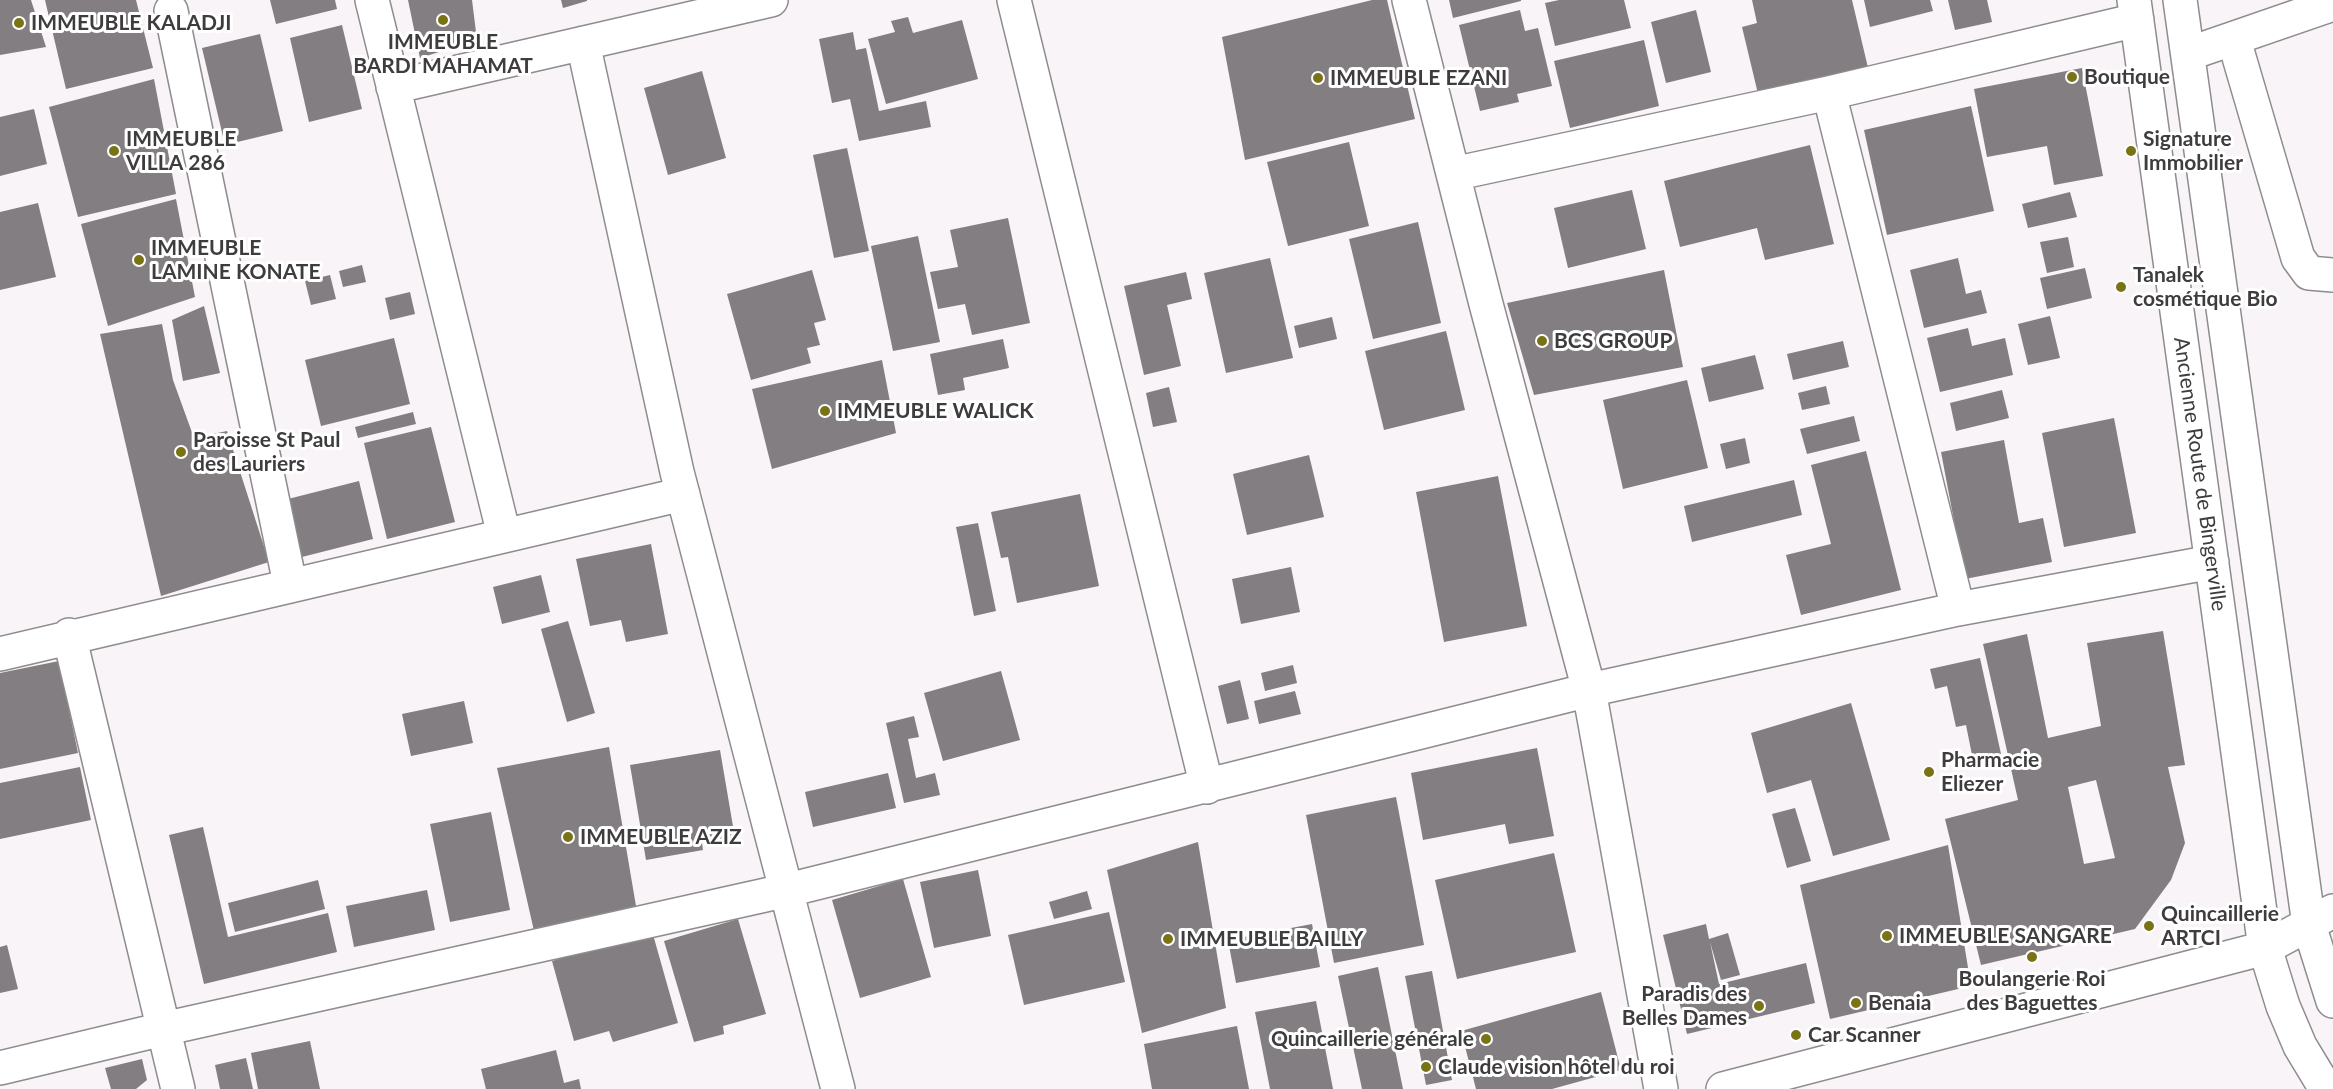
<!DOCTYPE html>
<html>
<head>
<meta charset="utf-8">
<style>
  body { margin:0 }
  canvas { display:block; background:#f8f4f7 }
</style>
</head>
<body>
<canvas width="2333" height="1089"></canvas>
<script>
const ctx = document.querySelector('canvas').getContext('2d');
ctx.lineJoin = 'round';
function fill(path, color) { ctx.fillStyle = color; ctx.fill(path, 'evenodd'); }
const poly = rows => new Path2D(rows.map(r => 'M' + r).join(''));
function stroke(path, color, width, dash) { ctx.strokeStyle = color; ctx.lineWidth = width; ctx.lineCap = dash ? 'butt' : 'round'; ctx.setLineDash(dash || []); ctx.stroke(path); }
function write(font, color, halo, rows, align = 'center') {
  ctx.font = font + ' Lato,sans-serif'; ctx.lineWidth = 6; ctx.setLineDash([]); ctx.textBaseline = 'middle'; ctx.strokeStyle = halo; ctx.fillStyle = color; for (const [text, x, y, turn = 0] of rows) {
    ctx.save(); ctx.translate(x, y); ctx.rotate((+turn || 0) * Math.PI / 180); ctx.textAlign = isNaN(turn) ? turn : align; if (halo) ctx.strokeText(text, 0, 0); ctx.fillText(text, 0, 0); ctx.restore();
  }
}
fill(poly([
  [0,0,31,0,46,47,0,55],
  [45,0,136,0,153,68,66,89],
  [270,0,335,0,337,9,276,24],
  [408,0,472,0,477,40,420,58],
  [561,0,587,0,587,1,563,8],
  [1372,0,1387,0,1415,119,1245,160,1222,37],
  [1449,0,1521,0,1521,1,1453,18],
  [1559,0,1624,0,1631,28,1555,46,1545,3],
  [1752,0,1852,0,1869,72,1759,98,1742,27,1757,23],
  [1864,0,1930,0,1933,11,1870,27],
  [1948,0,1987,0,1992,22,1955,30],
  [1520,10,1525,31,1538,28,1552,86,1517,94,1519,102,1480,111,1459,25],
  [1696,10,1711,72,1666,83,1651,22],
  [908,17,913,33,962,20,978,79,886,104,868,39,895,32,891,21],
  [342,25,362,109,309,122,290,38],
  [853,32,856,50,866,48,879,111,926,101,931,127,859,141,850,99,832,103,819,39],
  [260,34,283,131,225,145,202,48],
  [1644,40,1659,106,1570,128,1554,61],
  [2082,68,2103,176,2054,185,2047,146,1987,157,1974,89],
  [702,71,726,158,668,175,644,88],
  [154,79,176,194,78,217,49,107],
  [1971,106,1994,211,1887,235,1864,130],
  [34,109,47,164,0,176,0,117],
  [1349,142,1369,226,1288,246,1267,162],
  [1810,145,1834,244,1765,260,1757,228,1680,247,1664,181],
  [847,148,869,251,834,258,813,155],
  [1632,190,1646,249,1568,268,1554,208],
  [2070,192,2077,217,2028,228,2022,204],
  [176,199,195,297,108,326,81,224],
  [38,203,56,277,0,290,0,212],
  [1008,218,1030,323,972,335,965,304,938,309,930,272,958,267,950,230],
  [1418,222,1441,323,1373,339,1349,239],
  [918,236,940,342,893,351,871,246],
  [2068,237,2074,267,2047,273,2040,242],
  [1270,258,1293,358,1226,373,1204,273],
  [1958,258,1966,294,1981,290,1987,313,1924,328,1910,270],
  [362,265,366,282,343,287,339,271],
  [2085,268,2092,298,2047,309,2040,278],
  [812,270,826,320,814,323,820,345,807,348,811,363,751,380,727,294],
  [1664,270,1683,367,1534,395,1507,303],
  [1186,272,1192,299,1167,305,1181,366,1144,375,1124,286],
  [330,275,336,299,311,305,305,281],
  [410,292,415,314,390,320,385,298],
  [204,306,220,373,183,381,172,320],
  [2050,316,2060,358,2028,365,2018,324],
  [1332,317,1337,339,1299,348,1294,326],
  [162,324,173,380,194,438,227,431,269,562,161,596,100,334],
  [1968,328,1972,346,2005,338,2013,375,1940,392,1927,338],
  [1446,331,1465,410,1384,430,1365,351],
  [394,338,410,404,321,426,305,360],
  [1003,339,1009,368,963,378,965,390,938,395,930,354],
  [1843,341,1849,367,1793,380,1787,354],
  [1755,355,1764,389,1709,402,1701,368],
  [882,360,896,433,772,469,752,389],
  [1687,380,1708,468,1623,489,1603,400],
  [1826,386,1830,404,1802,410,1798,393],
  [1169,387,1177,422,1153,427,1146,393],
  [2002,390,2009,418,1956,431,1950,403],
  [413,412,416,424,358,438,355,427],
  [1854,416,1860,441,1807,454,1800,429],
  [2114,418,2136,533,2064,547,2042,433],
  [431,427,455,522,387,539,364,443],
  [1745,438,1750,463,1726,469,1720,444],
  [2004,440,2019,523,2043,518,2052,562,1965,579,1941,452],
  [1866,451,1901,590,1801,615,1786,555,1831,544,1811,465],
  [1309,455,1324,517,1247,535,1233,474],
  [1498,476,1527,626,1444,642,1416,492],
  [1794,480,1802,515,1692,542,1684,506],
  [359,481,373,539,298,558,284,500],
  [1080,494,1099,586,1017,603,1008,557,1001,558,991,512],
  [978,523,996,611,974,616,956,527],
  [651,544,668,634,626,642,621,620,590,626,576,559],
  [1291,567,1300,612,1241,624,1232,579],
  [541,575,550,612,502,624,493,587],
  [568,621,595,713,567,722,541,629],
  [2163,631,2185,765,2168,767,2185,843,2171,880,2135,929,1981,965,1945,819,2018,800,1983,644,2027,634,2048,738,2101,726,2087,643],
  [2096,780,2115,858,2084,864,2068,787],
  [1980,658,2001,754,1973,760,1966,725,1956,727,1947,686,1935,689,1930,669],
  [59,661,78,753,0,769,0,673],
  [1293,665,1297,683,1265,691,1261,673],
  [1001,671,1020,740,943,761,924,693],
  [1240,680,1249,719,1227,724,1218,686],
  [1295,691,1301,714,1259,724,1254,701],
  [464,701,473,743,411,756,402,714],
  [1851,703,1890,840,1833,856,1811,780,1767,793,1751,733],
  [914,716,919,737,908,739,916,778,935,773,940,795,904,803,886,723],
  [609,747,636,906,534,931,497,768],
  [1537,748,1554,836,1509,844,1505,824,1423,840,1411,773],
  [720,750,735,838,702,843,703,850,646,860,630,765],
  [80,767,91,820,0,839,0,783],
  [888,773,896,808,813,827,805,792],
  [1396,797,1424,945,1334,963,1306,815],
  [1795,808,1811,861,1787,868,1772,814],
  [491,812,510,910,450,922,430,824],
  [203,827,228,937,328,913,337,952,204,984,169,835],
  [1198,842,1226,1008,1142,1033,1107,870],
  [1948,845,1971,986,1830,1019,1800,885],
  [1554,853,1576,952,1457,979,1435,880],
  [978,870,991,936,934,948,920,882],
  [903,879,931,977,860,998,832,900],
  [318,880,325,909,235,932,228,903],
  [427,890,435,930,354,947,346,906],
  [1087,891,1092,909,1054,919,1049,902],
  [1109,912,1125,982,1024,1005,1008,935],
  [738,919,766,1014,723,1026,724,1034,694,1042,664,941],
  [1312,924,1320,967,1236,983,1228,940],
  [1706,924,1709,939,1728,933,1740,975,1721,980,1710,942,1719,984,1806,963,1815,1003,1687,1034,1663,935],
  [652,931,678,1023,613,1042,609,1031,574,1041,552,961],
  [7,945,18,989,0,993,0,947],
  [1378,967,1403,1089,1362,1089,1338,976],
  [1432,971,1452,1080,1426,1085,1405,976],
  [1601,992,1621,1070,1552,1089,1476,1089,1461,1031],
  [1316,1001,1333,1089,1270,1089,1255,1012],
  [1237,1026,1249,1089,1152,1089,1144,1044],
  [310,1041,320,1089,258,1089,251,1053],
  [556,1050,564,1083,579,1079,581,1089,486,1089,481,1069],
  [246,1058,253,1089,220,1089,215,1065],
  [142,1059,147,1080,136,1089,111,1089,105,1068]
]), '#827e81');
const minor = poly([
  [372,0,504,535],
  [1014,0,1207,787],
  [1409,0,1486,304,1589,690,1661,1089],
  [2134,0,2265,948,2283,1006,2300,1046,2326,1089],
  [2180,0,2309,925,2333,1001],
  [171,11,290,584],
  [2234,40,2298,258,2309,273,2333,275],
  [583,43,677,472,838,1089],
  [2188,54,2333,4],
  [393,87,771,0],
  [1829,93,1958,609],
  [1453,174,1829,93,2137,20],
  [69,635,178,1089],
  [0,654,683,494],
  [0,1068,163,1029,788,890,1589,690,1958,609,2212,562],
  [1723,1089,2265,948,2333,911]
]);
stroke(minor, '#8f8c8e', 36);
stroke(minor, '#fff', 33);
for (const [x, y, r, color] of [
  [443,20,6,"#797315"],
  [19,23,6,"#797315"],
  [2072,77,6,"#797315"],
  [1318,78,6,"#797315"],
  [114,151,6,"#797315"],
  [2131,151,6,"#797315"],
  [139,260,6,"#797315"],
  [2121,287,6,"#797315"],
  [1542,341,6,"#797315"],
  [825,411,6,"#797315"],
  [181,452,6,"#797315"],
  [1929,772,6,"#797315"],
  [568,837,6,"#797315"],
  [2149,926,6,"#797315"],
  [1887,936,6,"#797315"],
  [1168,939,6,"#797315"],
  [2032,957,6,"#797315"],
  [1856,1003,6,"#797315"],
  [1759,1006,6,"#797315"],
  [1796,1035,6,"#797315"],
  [1486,1039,6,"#797315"],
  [1426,1067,6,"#797315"]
]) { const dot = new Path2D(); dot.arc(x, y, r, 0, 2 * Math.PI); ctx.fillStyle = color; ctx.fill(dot); stroke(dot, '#fff', 2); }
write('bold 21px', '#3e3c3d', '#fff', [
  ["IMMEUBLE KALADJI",31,23],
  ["IMMEUBLE",443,42,"center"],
  ["BARDI MAHAMAT",443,66,"center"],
  ["Boutique",2084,77],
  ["IMMEUBLE EZANI",1330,78],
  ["IMMEUBLE",126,139],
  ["VILLA 286",126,163],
  ["Signature",2143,139],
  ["Immobilier",2143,163],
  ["IMMEUBLE",151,248],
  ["LAMINE KONATE",151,272],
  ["Tanalek",2133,275],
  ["cosmétique Bio",2133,299],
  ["BCS GROUP",1554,341],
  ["IMMEUBLE WALICK",837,411],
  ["Paroisse St Paul",193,440],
  ["des Lauriers",193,464],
  ["Pharmacie",1941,760],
  ["Eliezer",1941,784],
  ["IMMEUBLE AZIZ",580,837],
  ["Quincaillerie",2161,914],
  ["ARTCI",2161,938],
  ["IMMEUBLE SANGARE",1899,936],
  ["IMMEUBLE BAILLY",1180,939],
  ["Boulangerie Roi",2032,979,"center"],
  ["des Baguettes",2032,1003,"center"],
  ["Paradis des",1747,994,"right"],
  ["Belles Dames",1747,1018,"right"],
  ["Benaia",1868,1003],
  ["Car Scanner",1808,1035],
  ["Quincaillerie générale",1474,1039,"right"],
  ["Claude vision hôtel du roi",1438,1067]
], 'left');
write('21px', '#3e3c3d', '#fff', [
  ["Ancienne Route de Bingerville",2200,474,82]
]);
</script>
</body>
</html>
